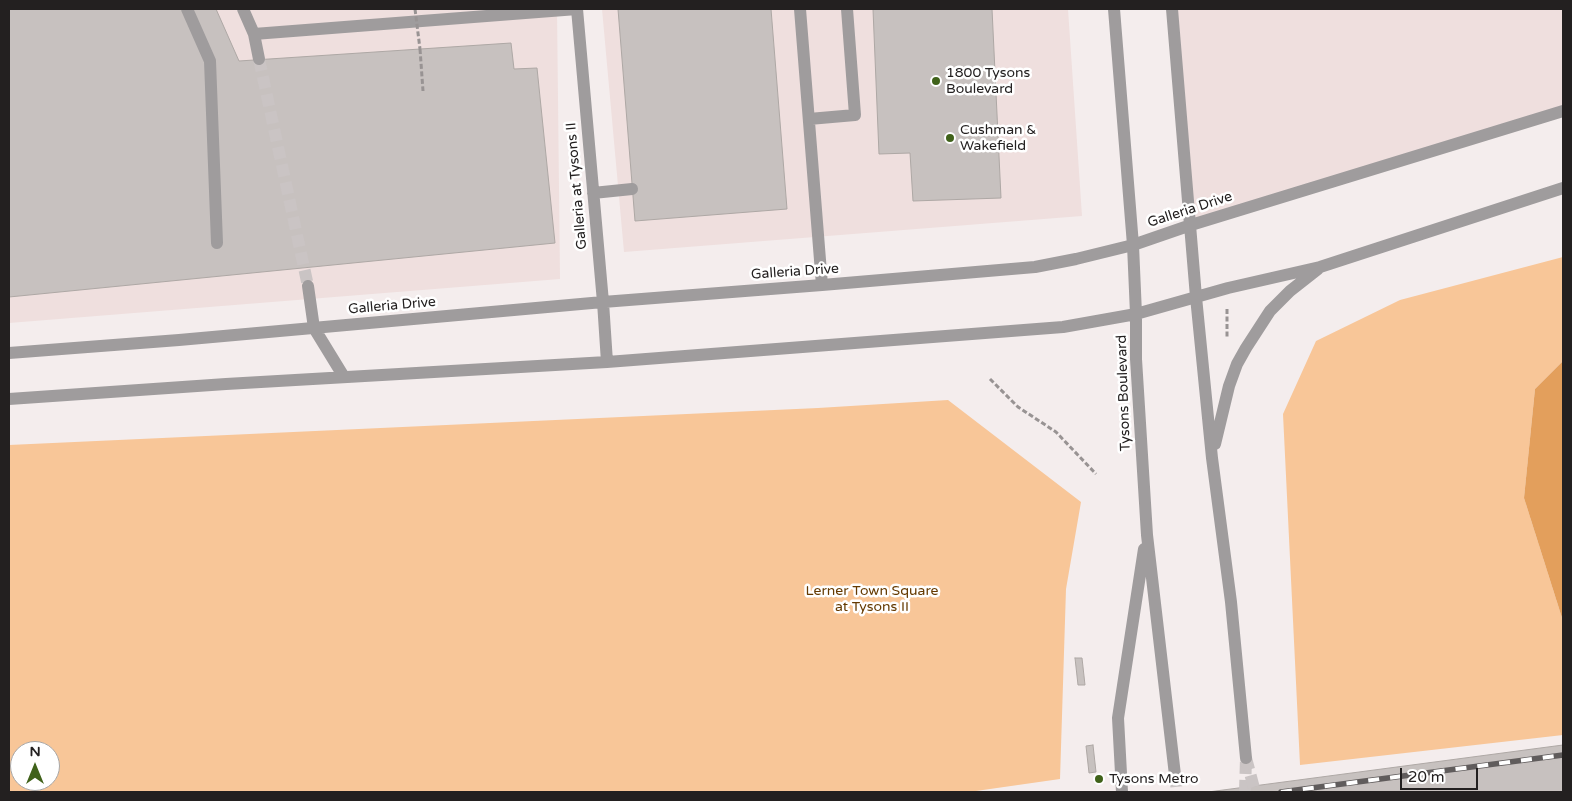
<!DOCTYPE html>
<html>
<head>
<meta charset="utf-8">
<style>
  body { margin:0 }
  #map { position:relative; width:1572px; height:801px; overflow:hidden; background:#f4eded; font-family:"Varela Round",sans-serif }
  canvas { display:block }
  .frame { position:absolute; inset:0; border:10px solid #232020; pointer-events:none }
  .north { position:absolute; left:10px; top:741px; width:50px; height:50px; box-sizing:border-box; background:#fff; border:1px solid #a7a6a6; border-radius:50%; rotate:0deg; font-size:14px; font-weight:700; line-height:20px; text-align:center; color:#232020 }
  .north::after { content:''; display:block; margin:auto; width:18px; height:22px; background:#40621a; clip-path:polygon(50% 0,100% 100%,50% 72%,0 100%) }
  .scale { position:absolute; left:1400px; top:768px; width:78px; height:22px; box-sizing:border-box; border:2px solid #232020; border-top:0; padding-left:6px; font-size:15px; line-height:18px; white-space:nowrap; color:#232020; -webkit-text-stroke:4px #fff; paint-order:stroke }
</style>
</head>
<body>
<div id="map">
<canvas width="1572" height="801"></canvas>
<div class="frame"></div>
<div class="north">N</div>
<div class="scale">20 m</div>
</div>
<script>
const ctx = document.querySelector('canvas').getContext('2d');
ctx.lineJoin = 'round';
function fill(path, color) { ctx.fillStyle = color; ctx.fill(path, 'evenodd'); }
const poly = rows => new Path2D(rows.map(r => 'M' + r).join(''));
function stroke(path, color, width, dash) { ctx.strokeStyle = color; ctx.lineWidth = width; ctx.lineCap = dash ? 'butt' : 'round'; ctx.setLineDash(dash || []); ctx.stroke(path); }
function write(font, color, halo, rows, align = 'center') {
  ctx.font = font + ' "Varela Round",sans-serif'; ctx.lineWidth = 5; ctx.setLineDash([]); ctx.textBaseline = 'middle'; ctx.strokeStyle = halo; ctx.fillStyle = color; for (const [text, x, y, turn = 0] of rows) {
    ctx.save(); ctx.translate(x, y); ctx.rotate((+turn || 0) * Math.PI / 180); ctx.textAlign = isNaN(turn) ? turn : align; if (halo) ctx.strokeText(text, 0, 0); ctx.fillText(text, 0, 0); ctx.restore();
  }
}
fill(poly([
  [9,9,557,9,560,279,9,323],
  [602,9,1068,9,1082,216,624,252],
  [1170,9,1563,9,1563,110,1191,225]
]), '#efdfde');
fill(poly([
  [1563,257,1563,361,1535,389,1524,498,1563,621,1563,735,1300,765,1283,414,1316,341,1400,300],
  [948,400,1081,502,1066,589,1060,779,969,792,9,792,9,445,818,408],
  [20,751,50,751,50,781,20,781]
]), '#f8c698');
fill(poly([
  [1563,361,1563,621,1524,498,1535,389]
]), '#e39f5c');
const building = poly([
  [9,9,216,9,239,61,511,43,514,69,537,68,555,243,9,297,9,9],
  [618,9,771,9,787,209,635,221,618,9],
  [873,9,992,9,1001,198,913,201,910,153,879,154,873,9],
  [1075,658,1082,658,1085,685,1078,685,1075,658],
  [1093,745,1096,772,1089,773,1086,746,1093,745],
  [1563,745,1563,792,1208,792,1563,745]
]);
fill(building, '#c7c1bf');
stroke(building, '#aea8a5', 1);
stroke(poly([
  [259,59,308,286],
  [1175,775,1177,792],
  [1245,792,1246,758]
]), '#cac4c4', 12, [12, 6]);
stroke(poly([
  [1246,758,1255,792]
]), '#cac4c4', 12, [12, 6]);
stroke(poly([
  [420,49,423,91],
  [1227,309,1227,337],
  [990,379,1018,407,1056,432,1096,474]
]), '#989393', 3, [5, 2.5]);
stroke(poly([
  [187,9,210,61,217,243],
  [243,9,254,34,577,9],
  [577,9,603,302,607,362],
  [800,9,822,285],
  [1114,9,1133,245,1136,314,1136,359,1147,535,1175,775],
  [1172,9,1196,297,1212,458,1231,602,1246,758],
  [254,34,259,59],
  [809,119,855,115,847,9],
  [593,193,632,189],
  [308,286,314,328,344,377],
  [9,353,179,340,603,302,822,285,1035,267,1076,259,1133,245,1191,225,1563,111],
  [9,399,226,384,607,362,1063,327,1136,314,1228,288,1320,267,1563,188],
  [1215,444,1229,386,1237,364,1246,348,1270,311,1290,291,1318,269],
  [1122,792,1118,718,1144,549]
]), '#9f9c9d', 12);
const rail = poly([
  [1281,792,1563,755]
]);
stroke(rail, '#605c5c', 5.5);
stroke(rail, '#fff', 4, [11]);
stroke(poly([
  [415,9,420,49]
]), '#989393', 3, [5, 2.5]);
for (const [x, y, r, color] of [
  [936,81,5,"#40621a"],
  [950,138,5,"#40621a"],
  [1099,779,5,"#40621a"]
]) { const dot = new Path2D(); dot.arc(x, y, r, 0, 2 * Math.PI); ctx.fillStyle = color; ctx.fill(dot); stroke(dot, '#fff', 2); }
write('14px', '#232020', '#fff', [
  ["1800 Tysons",946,73],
  ["Boulevard",946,89],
  ["Cushman &",960,130],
  ["Wakefield",960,146],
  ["Tysons Metro",1109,779]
], 'left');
write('14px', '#232020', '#fff', [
  ["Galleria at Tysons II",577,186,-95],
  ["Galleria Drive",1190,210,-18],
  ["Galleria Drive",795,272,-4],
  ["Galleria Drive",392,306,-5],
  ["Tysons Boulevard",1124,393,-92]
]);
write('14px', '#653a01', '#fff', [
  ["Lerner Town Square",872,591],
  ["at Tysons II",872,607]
]);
</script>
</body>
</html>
